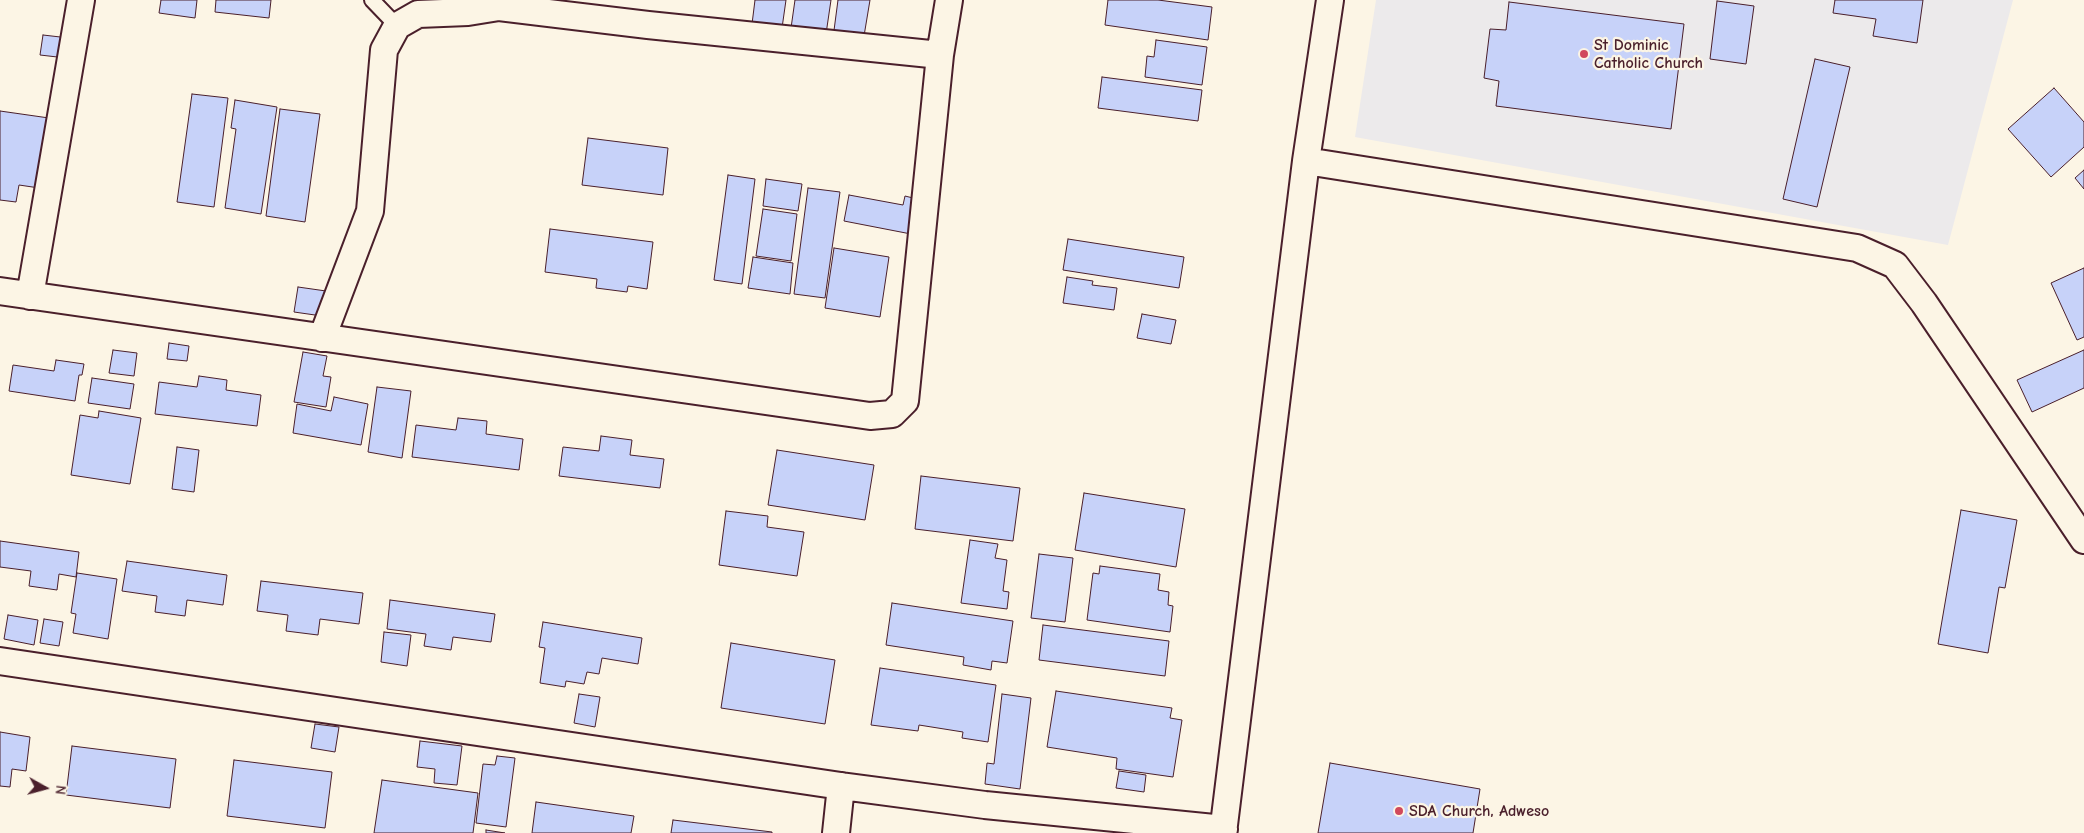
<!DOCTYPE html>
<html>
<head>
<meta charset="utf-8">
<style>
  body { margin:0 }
  #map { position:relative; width:2084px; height:833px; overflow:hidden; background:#fcf5e5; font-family:"Comic Neue",sans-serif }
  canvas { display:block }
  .north { position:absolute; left:20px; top:763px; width:50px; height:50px; -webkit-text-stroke:4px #fcf5e5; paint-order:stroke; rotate:97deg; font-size:14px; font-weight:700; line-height:20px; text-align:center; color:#4a1f2b }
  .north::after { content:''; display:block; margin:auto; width:18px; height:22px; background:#4a1f2b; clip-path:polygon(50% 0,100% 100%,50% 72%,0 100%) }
</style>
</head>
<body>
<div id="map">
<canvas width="2084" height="833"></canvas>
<div class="north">N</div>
</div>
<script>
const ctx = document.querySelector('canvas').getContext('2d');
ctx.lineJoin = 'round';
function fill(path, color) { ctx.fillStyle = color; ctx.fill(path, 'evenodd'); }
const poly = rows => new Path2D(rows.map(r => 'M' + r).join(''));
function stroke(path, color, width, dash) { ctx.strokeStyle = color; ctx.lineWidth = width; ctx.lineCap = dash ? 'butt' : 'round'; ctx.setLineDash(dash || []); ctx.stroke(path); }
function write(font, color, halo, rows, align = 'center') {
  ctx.font = font + ' "Comic Neue",sans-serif'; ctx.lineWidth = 4.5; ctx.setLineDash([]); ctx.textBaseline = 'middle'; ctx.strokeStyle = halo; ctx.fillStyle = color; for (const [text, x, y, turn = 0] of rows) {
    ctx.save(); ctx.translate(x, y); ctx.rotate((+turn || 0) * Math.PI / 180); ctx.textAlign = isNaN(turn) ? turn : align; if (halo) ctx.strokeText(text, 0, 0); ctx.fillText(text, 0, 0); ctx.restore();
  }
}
fill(poly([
  [1376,0,2013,0,1948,245,1355,137]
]), '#eceaeb');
const building = poly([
  [161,0,197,0,195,18,159,13,161,0],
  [216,0,271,0,269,18,215,12,216,0],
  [755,0,786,0,782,28,752,24,755,0],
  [795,0,831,0,826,34,791,28,795,0],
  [838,0,870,0,863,42,833,38,838,0],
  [1108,0,1158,0,1212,7,1208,40,1105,25,1108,0],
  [1835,0,1923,0,1917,43,1873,36,1876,19,1833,13,1835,0],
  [1717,1,1754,6,1746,64,1710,59,1717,1],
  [1509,2,1684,24,1671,129,1496,106,1499,81,1484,78,1490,29,1506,30,1509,2],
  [43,35,69,38,66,58,40,55,43,35],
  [1156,40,1207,47,1202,85,1145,77,1147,56,1154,57,1156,40],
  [1815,59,1850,67,1817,207,1783,199,1815,59],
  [1102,77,1202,90,1198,121,1098,108,1102,77],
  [2054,88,2084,122,2084,147,2051,177,2008,129,2054,88],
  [192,94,228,98,214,207,177,202,192,94],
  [235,100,277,107,261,214,225,208,236,129,231,128,235,100],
  [280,109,320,114,305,222,266,216,280,109],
  [0,111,56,119,46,189,19,185,16,202,0,200,0,111],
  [588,138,668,148,663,195,582,185,588,138],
  [2084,170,2084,189,2075,178,2084,170],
  [728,175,755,179,742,284,714,280,728,175],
  [766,179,802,184,798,211,763,206,766,179],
  [808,188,840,192,825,298,794,294,808,188],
  [849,195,903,205,905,196,917,199,911,234,844,221,849,195],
  [763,209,797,214,791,261,756,256,763,209],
  [550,229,653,242,647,289,628,286,627,292,596,288,597,279,545,272,550,229],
  [1068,239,1184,257,1179,288,1063,270,1068,239],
  [834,248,889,257,880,317,825,308,834,248],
  [753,257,793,263,790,294,748,288,753,257],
  [2084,268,2084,337,2077,340,2051,283,2084,268],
  [1067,277,1093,281,1092,285,1117,288,1114,310,1063,303,1067,277],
  [298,287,326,291,322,316,294,312,298,287],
  [1142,314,1176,320,1171,344,1137,338,1142,314],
  [169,343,189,346,187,361,167,359,169,343],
  [113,350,137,353,134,376,109,373,113,350],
  [2084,350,2084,388,2032,412,2017,380,2084,350],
  [303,352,327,356,323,376,331,377,326,407,294,402,303,352],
  [56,360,84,364,82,375,79,375,75,401,9,391,13,365,54,371,56,360],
  [199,376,227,380,226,390,261,395,257,426,155,414,159,382,197,387,199,376],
  [92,378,134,384,130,409,88,403,92,378],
  [377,387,411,391,402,458,368,452,377,387],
  [334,397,368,404,361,445,293,433,297,404,331,411,334,397],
  [99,411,141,418,130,484,71,475,80,415,98,418,99,411],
  [458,418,487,421,486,434,523,439,519,470,412,457,416,425,456,430,458,418],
  [601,436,632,440,630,455,664,459,660,488,559,476,563,447,599,451,601,436],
  [177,447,199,450,194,492,172,489,177,447],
  [777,450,874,465,865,520,768,505,777,450],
  [921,476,1020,488,1013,541,915,529,921,476],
  [1084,493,1185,509,1176,567,1075,550,1084,493],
  [1961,510,2017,520,2005,588,1999,587,1988,653,1938,644,1961,510],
  [726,511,768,516,767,527,804,532,797,576,719,565,726,511],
  [970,540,998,544,995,558,1007,560,1003,591,1009,592,1007,609,961,603,970,540],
  [0,541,79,552,76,577,59,574,57,590,29,586,31,571,0,567,0,541],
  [1039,554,1073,558,1065,622,1031,618,1039,554],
  [127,561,227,575,223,605,187,600,185,616,155,612,157,596,122,591,127,561],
  [1100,566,1160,574,1158,590,1169,592,1168,605,1173,606,1170,632,1087,620,1093,573,1099,574,1100,566],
  [77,573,117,579,108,639,73,633,76,614,71,613,77,573],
  [261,581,363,593,359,624,320,619,318,635,286,631,288,615,257,611,261,581],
  [390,600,495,614,491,642,453,637,451,650,424,646,426,634,387,629,390,600],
  [892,603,1013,621,1007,663,992,661,991,670,963,665,964,657,886,645,892,603],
  [8,615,38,620,34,645,4,639,8,615],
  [44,619,63,622,59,646,40,643,44,619],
  [543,622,642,638,638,664,602,658,599,674,587,672,584,684,566,681,565,687,540,683,545,648,539,647,543,622],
  [1043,625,1169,641,1165,676,1039,660,1043,625],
  [384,632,411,635,407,666,381,662,384,632],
  [731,643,835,660,825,724,721,708,731,643],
  [880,668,996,685,988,742,962,738,963,732,919,725,918,731,871,725,880,668],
  [1056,691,1172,708,1170,718,1182,720,1173,777,1116,769,1117,758,1047,747,1056,691],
  [579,694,600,697,595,727,574,723,579,694],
  [1002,694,1031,698,1020,789,985,784,987,763,994,764,1002,694],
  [315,724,339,727,335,752,311,748,315,724],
  [0,732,30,737,26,771,12,769,10,787,0,786,0,732],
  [420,741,462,746,457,785,434,783,435,769,417,767,420,741],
  [72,746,176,759,170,808,66,795,72,746],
  [497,756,515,758,506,827,476,823,483,764,495,765,497,756],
  [234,760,332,772,325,828,227,816,234,760],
  [1330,763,1480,789,1473,833,1318,833,1330,763],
  [1119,771,1146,775,1144,792,1116,788,1119,771],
  [382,780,478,793,473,833,374,833,382,780],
  [536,802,634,816,631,833,532,833,536,802],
  [673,820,772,832,772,833,671,833,673,820],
  [486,830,505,833,486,833,486,830]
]);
fill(building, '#c7d2f9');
stroke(building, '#4a1f2b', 1);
const lane = poly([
  [372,0,397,26]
]);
const street = poly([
  [1306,161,1857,248,1895,265,1924,303,2084,540],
  [0,291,870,416,892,414,905,401,940,55,949,0],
  [30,296,81,0],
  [322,338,370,211,384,50,397,26,418,14,468,12,499,7,648,25,940,55],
  [0,661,841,786,985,805,1224,829],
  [836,833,841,786],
  [1223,833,1306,161,1330,0]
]);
stroke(lane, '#4a1f2b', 18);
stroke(street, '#4a1f2b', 30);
stroke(lane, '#fcf5e5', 14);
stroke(street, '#fcf5e5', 26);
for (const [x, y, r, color] of [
  [1584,54,5,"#d1495b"],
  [1399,811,5,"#d1495b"]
]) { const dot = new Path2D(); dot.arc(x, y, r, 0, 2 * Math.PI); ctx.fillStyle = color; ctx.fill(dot); stroke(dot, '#fcf5e5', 2); }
write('bold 16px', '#4a1f2b', '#fcf5e5', [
  ["St Dominic",1594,45],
  ["Catholic Church",1594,63],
  ["SDA Church, Adweso",1409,811]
], 'left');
</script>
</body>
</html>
